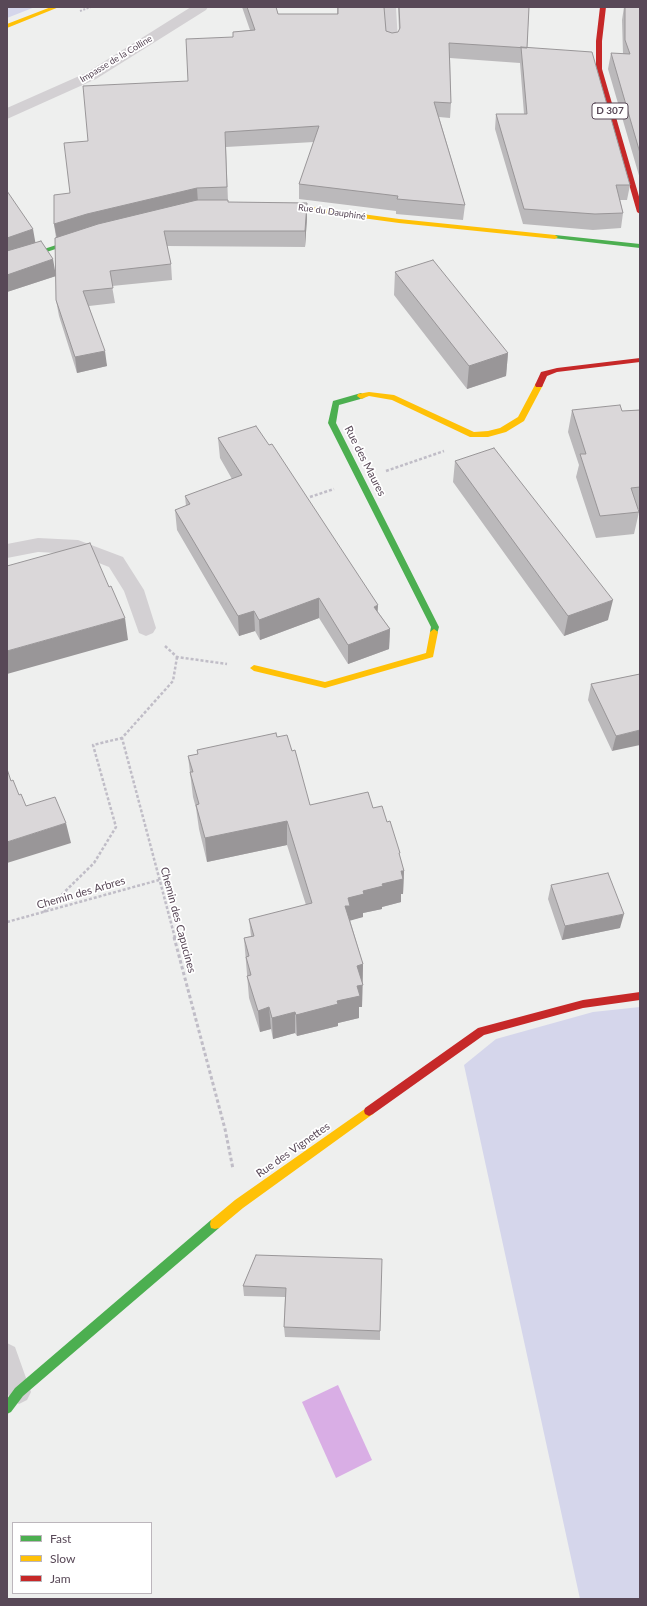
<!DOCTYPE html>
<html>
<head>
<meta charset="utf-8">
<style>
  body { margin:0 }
  #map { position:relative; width:647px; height:1606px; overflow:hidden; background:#eeefee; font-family:Lato,sans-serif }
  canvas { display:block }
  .frame { position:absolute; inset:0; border:8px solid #584857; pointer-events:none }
  .legend { position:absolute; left:12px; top:1522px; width:140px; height:72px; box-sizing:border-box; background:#fff; border:1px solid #bcb6bc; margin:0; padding:5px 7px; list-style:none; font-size:12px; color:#584857 }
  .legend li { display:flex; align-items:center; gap:8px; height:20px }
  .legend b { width:20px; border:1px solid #bcb6bc }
</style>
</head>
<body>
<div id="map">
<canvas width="647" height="1606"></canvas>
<div class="frame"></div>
<ul class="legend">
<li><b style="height:5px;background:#4caf50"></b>Fast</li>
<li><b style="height:5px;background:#ffc107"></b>Slow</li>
<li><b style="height:5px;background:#c62828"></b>Jam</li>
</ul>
</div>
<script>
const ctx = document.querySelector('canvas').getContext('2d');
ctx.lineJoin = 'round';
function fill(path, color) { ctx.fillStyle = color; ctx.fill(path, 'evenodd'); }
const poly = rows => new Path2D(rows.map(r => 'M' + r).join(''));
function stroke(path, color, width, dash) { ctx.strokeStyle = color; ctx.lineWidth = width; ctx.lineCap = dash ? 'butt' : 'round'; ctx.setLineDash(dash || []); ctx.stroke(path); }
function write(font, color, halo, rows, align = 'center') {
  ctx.font = font + ' Lato,sans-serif'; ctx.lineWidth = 3.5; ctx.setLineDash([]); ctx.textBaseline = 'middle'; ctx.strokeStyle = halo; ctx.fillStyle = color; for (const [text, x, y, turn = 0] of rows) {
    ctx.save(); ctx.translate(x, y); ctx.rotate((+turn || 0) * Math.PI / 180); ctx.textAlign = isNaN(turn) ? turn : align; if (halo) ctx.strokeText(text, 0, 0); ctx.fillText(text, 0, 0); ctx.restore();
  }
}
fill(poly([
  [7,7,35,7,7,18],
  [640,1007,640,1599,580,1599,464,1065,496,1039,593,1012]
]), '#d5d6eb');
fill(poly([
  [338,1385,372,1460,336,1478,302,1402]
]), '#d9aee5');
stroke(poly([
  [80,11,91,7]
]), '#c0bdc7', 2, [2, 1.5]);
stroke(poly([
  [386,471,444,451],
  [310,497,334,489],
  [165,646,177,657,227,664],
  [44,912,94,863,116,827,93,745,122,738],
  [7,922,159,880],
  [175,938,122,738,173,681,177,657]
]), '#c0bdc7', 2.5, [3, 2]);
stroke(poly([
  [174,937,225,1129,233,1169]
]), '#c0bdc7', 3, [3.5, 2.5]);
fill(poly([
  [384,7,396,7,398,42,397,45,392,46,387,45,386,42,384,7],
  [7,1343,15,1347,31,1392,27,1400,19,1404,11,1400,7,1392,7,1343]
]), '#d3d0d3');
fill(poly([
  [191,7,208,7,206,10,96,79,7,119,7,108,86,73,191,7],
  [38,538,78,540,123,557,144,590,156,628,153,633,146,636,139,633,124,591,109,567,76,554,38,552,7,558,7,544,38,538]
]), '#d3d0d3');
fill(poly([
  [555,235,640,244,640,248,553,238,553,236,555,235],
  [84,236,86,237,86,239,7,265,7,261,84,236],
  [361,393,365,396,364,398,339,405,336,423,439,627,437,634,434,635,430,632,431,627,328,423,333,401,361,393],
  [215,1219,219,1220,220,1224,219,1228,23,1396,11,1412,7,1414,7,1399,15,1388,211,1220,215,1219]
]), '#4caf50');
fill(poly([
  [51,7,59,7,7,28,7,24,51,7],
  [296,205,399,219,555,235,558,237,555,239,399,223,296,209,276,209,273,207,276,205,296,205],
  [536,383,542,383,543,385,524,421,506,432,488,437,470,437,392,400,369,396,361,399,357,396,358,394,369,392,394,395,474,432,488,431,500,428,518,417,536,383],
  [434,629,438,632,433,657,325,688,254,671,250,668,254,665,325,682,426,653,430,632,434,629],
  [369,1106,373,1108,374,1111,373,1114,243,1208,219,1228,215,1229,211,1228,210,1224,211,1220,235,1200,369,1106]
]), '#ffc107');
fill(poly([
  [600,7,606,7,602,41,602,69,640,200,640,214,637,212,596,69,596,41,600,7],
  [640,358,640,362,557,372,547,376,542,387,536,387,535,385,541,372,557,368,640,358],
  [640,992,640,1000,583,1008,484,1035,373,1114,369,1116,365,1114,364,1111,365,1108,478,1028,583,1000,640,992]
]), '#c62828');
fill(poly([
  [242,7,276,7,278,14,337,14,337,7,384,7,386,31,392,33,398,32,399,30,398,7,529,7,527,48,630,185,627,200,620,200,623,213,621,228,593,230,523,224,495,129,496,114,524,114,520,63,450,58,451,103,450,118,439,117,465,205,463,220,396,214,396,211,299,199,299,184,314,142,226,147,228,202,307,203,307,218,305,247,167,246,171,264,172,280,112,286,115,303,89,306,107,366,77,373,59,316,56,300,56,276,7,292,7,191,35,243,55,273,56,238,54,224,70,193,88,141,188,81,233,37,233,32,250,30],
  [624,7,640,7,640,179,608,69,611,53,623,54,622,20],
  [395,272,508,353,506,376,467,389,394,295],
  [572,410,622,411,640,410,640,509,638,509,639,512,634,534,596,538,576,477,579,465,568,432],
  [218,438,378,612,390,629,389,649,348,664,319,618,260,640,255,631,239,636,177,530,175,510,186,506,185,496,232,479,220,458],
  [455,461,608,620,564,636,453,482],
  [640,674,612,751,588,700,591,684],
  [277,737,292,751,310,805,373,808,400,857,404,871,403,894,401,894,401,902,382,907,382,909,363,913,363,917,350,920,363,964,362,1007,359,1007,359,1018,338,1023,338,1026,297,1036,295,1033,273,1039,271,1029,260,1032,249,998,244,938,251,936,249,919,306,905,287,845,207,862,199,829,196,808,193,797,188,756,198,754,197,750],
  [551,885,620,928,562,940,548,899],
  [256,1255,380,1331,380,1340,285,1337,284,1327,285,1297,244,1296,243,1286]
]), '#bbb9bb');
fill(poly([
  [197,188,198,203,57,239,54,224,87,214],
  [307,203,307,218,305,247,305,231],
  [33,229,36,246,7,256,7,238],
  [53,259,56,276,7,292,7,275],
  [105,351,107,366,77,373,75,357],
  [508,353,506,376,467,389,469,366],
  [319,598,319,618,260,640,259,620],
  [613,600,608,620,564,636,568,616],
  [378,605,377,625,374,607],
  [254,611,255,631,239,636,238,616],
  [125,618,128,640,7,674,7,651],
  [390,629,389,649,348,664,348,645],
  [640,730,640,745,612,751,616,736],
  [287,821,287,845,207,862,205,838],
  [66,823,71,843,7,863,7,842],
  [401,871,404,871,403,894,401,894,401,902,382,907,382,909,363,913,363,917,349,921,345,906,348,898,363,891,382,884],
  [624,914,620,928,562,940,565,926],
  [363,964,362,1007,359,1007,359,1018,338,1023,338,1026,297,1036,296,1015,337,1001,357,966],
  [269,1007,271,1029,260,1032,258,1011],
  [295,1012,295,1033,273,1039,272,1018]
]), '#999698');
const building = poly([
  [247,7,276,7,278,14,338,14,338,7,384,7,386,31,392,33,398,32,400,28,399,7,529,7,527,48,449,43,451,103,434,102,465,205,397,199,398,196,299,184,319,126,225,132,227,187,197,188,87,214,54,224,54,195,70,193,64,143,88,141,83,86,188,81,186,39,233,37,233,32,255,30,247,7],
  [625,7,640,7,640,153,611,53,630,54,625,40,625,7],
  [521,47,592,52,630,185,616,185,623,213,595,214,524,209,496,114,527,114,521,47],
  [7,191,33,229,7,238,7,191],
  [197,200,228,200,228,202,307,203,305,231,164,231,171,264,110,271,113,288,83,291,105,351,75,357,56,300,55,238,98,224,197,200],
  [41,241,53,259,7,275,7,251,41,241],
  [433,260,508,353,469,366,395,272,433,260],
  [620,405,622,411,640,410,640,487,631,488,639,512,600,516,580,454,586,454,572,410,620,405],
  [256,426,269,445,272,444,378,605,374,607,390,629,348,645,319,598,259,620,254,611,238,616,175,510,190,504,185,496,242,475,218,438,256,426],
  [494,448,613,600,568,616,455,461,494,448],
  [90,543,109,587,111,586,125,618,7,651,7,566,90,543],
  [640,674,640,730,616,736,591,684,640,674],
  [276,733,277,737,287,735,292,751,295,750,310,805,368,792,373,808,382,806,387,822,390,821,400,853,399,853,404,871,401,871,403,879,382,884,383,886,363,891,364,894,348,898,350,906,345,906,363,964,357,966,363,985,357,986,360,996,337,1001,338,1004,296,1015,295,1012,272,1018,269,1007,258,1011,247,976,251,975,246,957,249,956,244,938,254,936,249,919,312,903,287,821,205,838,196,805,199,804,190,772,193,772,188,756,198,754,197,750,276,733],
  [7,769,11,781,13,780,19,795,21,794,26,806,55,797,66,823,7,842,7,769],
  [608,873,624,914,565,926,551,885,608,873],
  [256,1255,382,1259,380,1331,284,1327,286,1288,243,1286,256,1255]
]);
fill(building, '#dad7d9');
stroke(building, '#999698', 1);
write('9px', '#584857', '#fff', [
  ["Impasse de la Colline",116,59,-31],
  ["Rue du Dauphiné",332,212,8]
]);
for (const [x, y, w] of [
  [610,111,36]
]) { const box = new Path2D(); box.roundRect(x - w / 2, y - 8, w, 16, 3); ctx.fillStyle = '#fff'; ctx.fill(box); stroke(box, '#584857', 1); }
write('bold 10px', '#584857', null, [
  ["D 307",610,111]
]);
write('11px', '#584857', '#fff', [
  ["Rue des Maures",365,461,63],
  ["Chemin des Arbres",81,893,-16],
  ["Chemin des Capucines",178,920,75],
  ["Rue des Vignettes",293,1150,-35]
]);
</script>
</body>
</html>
